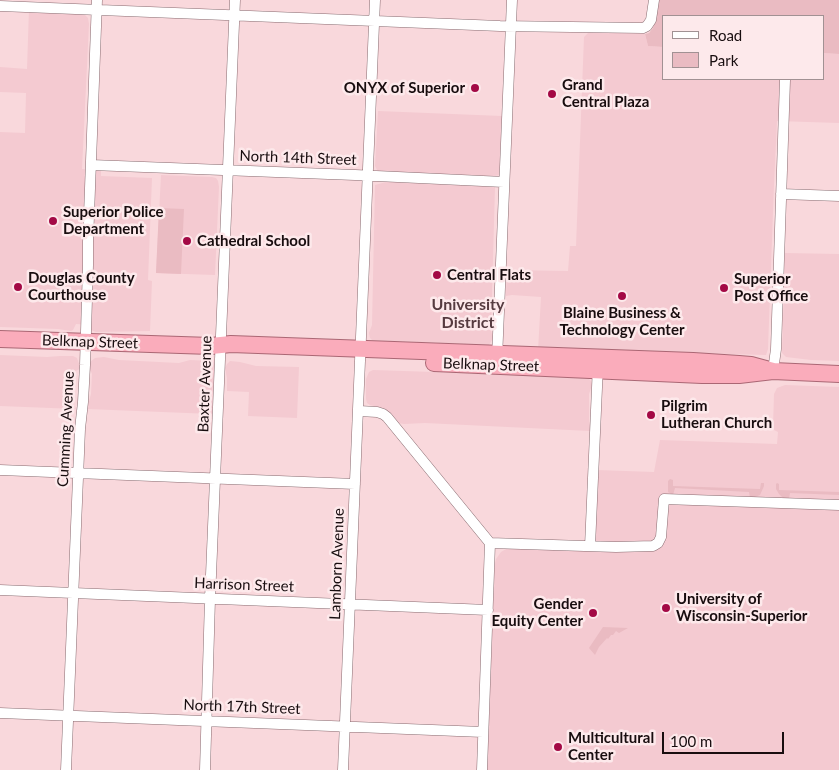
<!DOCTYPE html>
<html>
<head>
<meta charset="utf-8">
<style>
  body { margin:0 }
  #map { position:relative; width:839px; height:770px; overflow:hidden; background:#f9d8dc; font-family:Lato,sans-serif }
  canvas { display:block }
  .legend { position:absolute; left:662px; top:15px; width:162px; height:65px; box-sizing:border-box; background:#fde9eb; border:1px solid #a19193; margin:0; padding:6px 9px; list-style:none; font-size:15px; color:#180d0f }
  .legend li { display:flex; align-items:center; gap:10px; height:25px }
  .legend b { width:25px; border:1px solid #a19193 }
  .scale { position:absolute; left:662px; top:732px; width:122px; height:22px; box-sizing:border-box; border:2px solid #180d0f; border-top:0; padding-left:6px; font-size:15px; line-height:18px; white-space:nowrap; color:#180d0f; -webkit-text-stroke:4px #fde9eb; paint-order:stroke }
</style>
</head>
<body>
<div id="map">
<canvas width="839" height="770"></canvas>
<ul class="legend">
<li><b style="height:6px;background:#fff"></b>Road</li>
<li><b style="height:14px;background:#eabbc2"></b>Park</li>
</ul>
<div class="scale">100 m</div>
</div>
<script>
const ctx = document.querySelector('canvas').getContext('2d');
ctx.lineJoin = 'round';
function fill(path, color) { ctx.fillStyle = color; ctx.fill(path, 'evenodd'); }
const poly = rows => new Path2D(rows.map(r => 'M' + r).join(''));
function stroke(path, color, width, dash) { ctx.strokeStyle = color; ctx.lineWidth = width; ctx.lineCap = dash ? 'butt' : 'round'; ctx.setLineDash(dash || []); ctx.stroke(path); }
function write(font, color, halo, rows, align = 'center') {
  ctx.font = font + ' Lato,sans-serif'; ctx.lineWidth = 5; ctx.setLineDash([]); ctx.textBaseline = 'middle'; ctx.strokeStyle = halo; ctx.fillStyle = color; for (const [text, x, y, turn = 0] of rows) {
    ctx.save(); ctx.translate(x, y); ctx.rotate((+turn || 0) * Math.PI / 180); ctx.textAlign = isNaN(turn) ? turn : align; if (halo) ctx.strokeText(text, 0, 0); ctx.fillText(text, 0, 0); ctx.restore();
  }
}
fill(poly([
  [29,9,83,13,88,18,89,24,82,169,101,170,101,176,152,178,148,280,152,281,150,331,96,332,91,330,90,325,76,324,73,330,71,331,58,329,0,327,0,132,25,133,26,93,0,92,0,67,27,69],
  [589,32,645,34,648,46,663,47,663,79,823,79,823,53,839,54,839,123,777,121,774,185,768,349,766,355,615,351,538,351,541,297,512,295,506,296,507,270,568,271,570,246,576,246,584,37],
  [378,111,502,116,499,175,494,176,453,174,453,176,379,172,377,170,375,166],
  [161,175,212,177,216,178,218,181,219,187,215,275,156,273],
  [386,182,495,187,491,330,493,338,489,345,486,346,464,344,396,341,388,343,374,342,370,338,369,333,372,325,375,185],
  [785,253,839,254,839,361,811,360,786,357,782,353],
  [0,355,47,357,60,356,73,356,77,358,80,367,80,369,73,372,71,406,75,406,76,409,0,406],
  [104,357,119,360,179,363,190,360,212,361,216,365,216,372,213,379,212,414,87,409,91,394,92,374,89,367,90,362,95,358],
  [230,361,240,362,256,366,299,367,297,418,248,416,249,392,227,391,227,378,225,368,227,364],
  [373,370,587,377,591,381,592,385,589,394,589,419,590,425,590,431,425,423,404,424,398,423,387,411,382,408,370,405,367,403,366,399,366,379,369,372],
  [785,385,839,387,839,770,487,770,495,563,496,559,501,552,506,549,512,547,594,550,597,470,654,472,660,440,777,444,778,432,774,430,773,427,774,394,777,388]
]), '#f4cad1');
fill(poly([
  [657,0,839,0,839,54,823,53,823,16,663,16,663,47,648,46,645,34,649,33,653,28,655,22],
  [159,208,184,209,181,274,156,273],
  [670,479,673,480,673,486,760,489,761,483,764,483,764,486,760,495,752,498,750,498,749,492,675,488,673,495,668,492,668,481],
  [777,483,779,484,779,490,839,492,839,495,790,493,789,499,787,499,783,498,779,494,776,489,776,484],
  [603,627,628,628,619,633,616,631,613,635,611,635,608,639,607,638,599,647,595,655,589,648]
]), '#eabbc2');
const minor = poly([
  [0,6,500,26,643,28,647,26,651,20,654,0],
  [91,165,355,175,504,182],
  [781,194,839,196],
  [497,359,512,0],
  [773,371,776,349,785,80],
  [359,411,377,412,383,414,387,417,490,543],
  [0,470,355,484],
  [490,543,616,547,653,546,658,543,661,537,664,499,839,505],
  [590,546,598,365],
  [0,590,488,610],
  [0,713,483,732],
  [66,770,80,429,83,402,85,365,88,265,88,242,97,0],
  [205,770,210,599,235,0],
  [343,770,375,0],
  [482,770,490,543]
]);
const trunk = poly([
  [0,339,211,346,231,344,693,361,739,364,751,365,773,371],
  [434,363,702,375,739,375,773,371,839,374]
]);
stroke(minor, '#886b70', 11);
stroke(trunk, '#aa6774', 18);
stroke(minor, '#fff', 10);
stroke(trunk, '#faacbb', 16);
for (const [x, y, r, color] of [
  [475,88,5,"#a30945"],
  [552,94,5,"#a30945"],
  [53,221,5,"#a30945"],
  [187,241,5,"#a30945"],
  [437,275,5,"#a30945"],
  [18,287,5,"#a30945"],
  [724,288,5,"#a30945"],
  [622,296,5,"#a30945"],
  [651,415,5,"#a30945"],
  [666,608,5,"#a30945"],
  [593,613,5,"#a30945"],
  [558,747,5,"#a30945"]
]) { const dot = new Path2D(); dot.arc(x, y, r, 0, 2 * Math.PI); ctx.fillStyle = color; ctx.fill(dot); stroke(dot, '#fde9eb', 2); }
write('bold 15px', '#180d0f', '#fde9eb', [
  ["Grand",562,85],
  ["Central Plaza",562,102],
  ["ONYX of Superior",465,88,"right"],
  ["Superior Police",63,212],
  ["Department",63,229],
  ["Cathedral School",197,241],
  ["Central Flats",447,275],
  ["Douglas County",28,278],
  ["Courthouse",28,295],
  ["Superior",734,279],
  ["Post Office",734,296],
  ["Blaine Business &",622,313,"center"],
  ["Technology Center",622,330,"center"],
  ["Pilgrim",661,406],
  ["Lutheran Church",661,423],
  ["University of",676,599],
  ["Wisconsin-Superior",676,616],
  ["Gender",583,604,"right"],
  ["Equity Center",583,621,"right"],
  ["Multicultural",568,738],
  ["Center",568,755]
], 'left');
write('15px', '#180d0f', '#fde9eb', [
  ["North 14th Street",298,158,2],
  ["Belknap Street",90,342,2],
  ["Belknap Street",491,365,2],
  ["Baxter Avenue",205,384,-88],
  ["Cumming Avenue",66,429,-87],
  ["Lamborn Avenue",337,564,-88],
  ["Harrison Street",244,585,2],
  ["North 17th Street",242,707,2]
]);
write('bold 16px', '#563b40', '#fde9eb', [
  ["University",468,305],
  ["District",468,323]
]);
</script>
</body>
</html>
